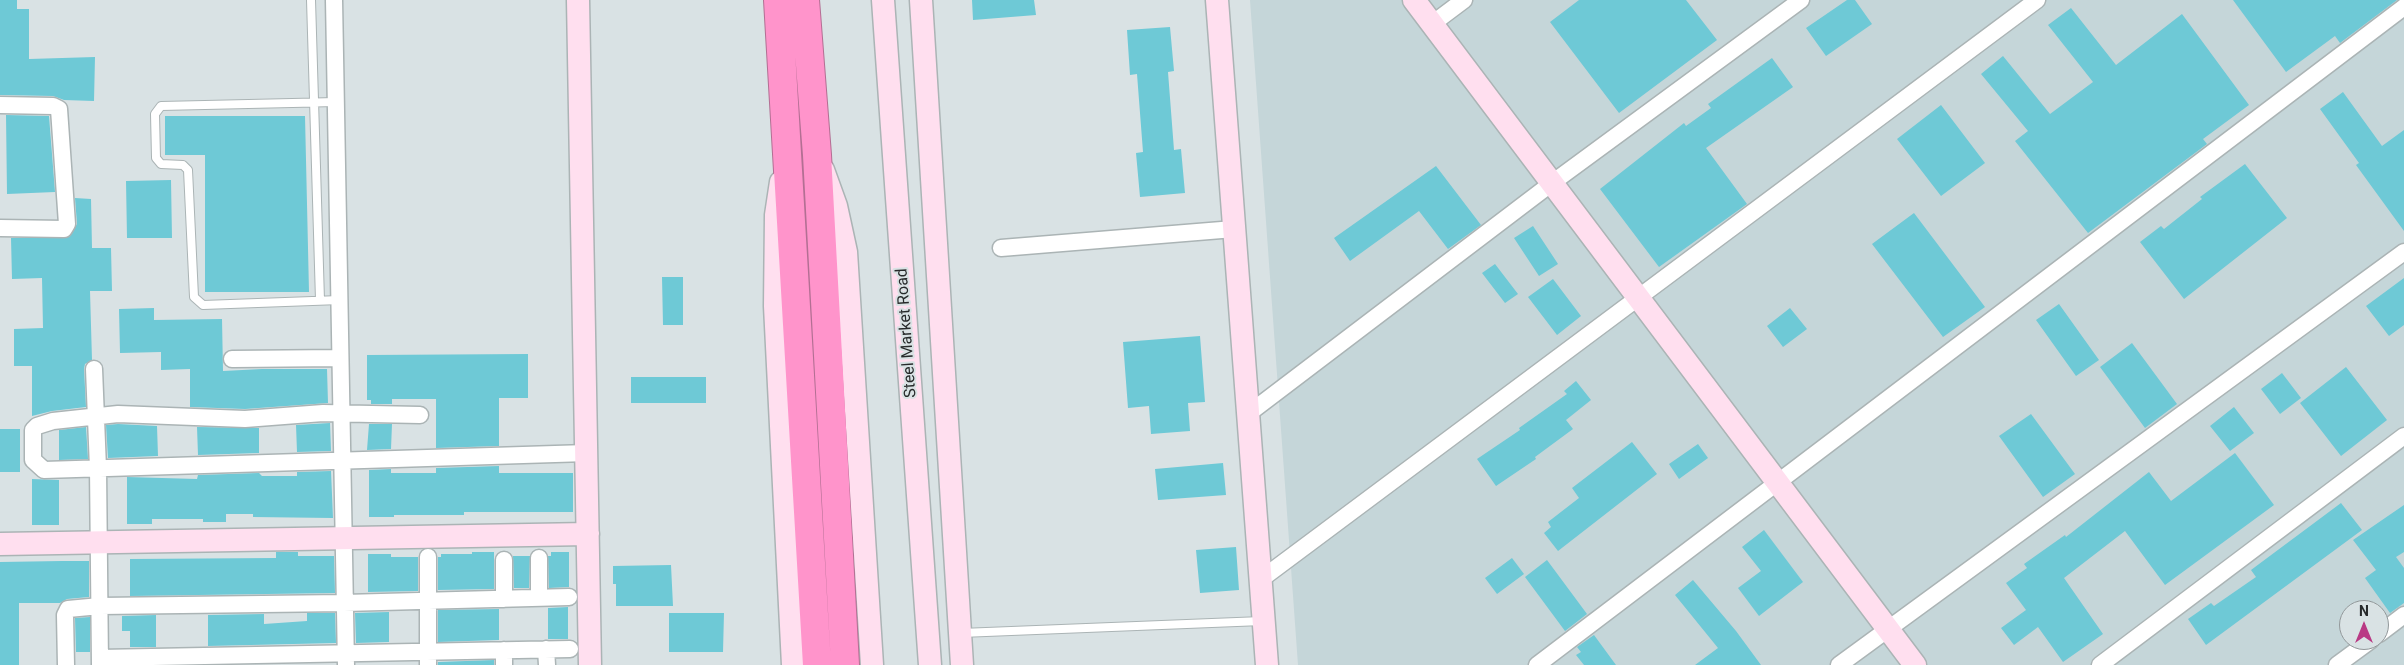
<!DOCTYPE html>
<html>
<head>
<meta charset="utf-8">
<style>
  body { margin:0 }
  #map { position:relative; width:2404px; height:665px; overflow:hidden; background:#d9e2e4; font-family:Roboto,sans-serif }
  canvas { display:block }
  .north { position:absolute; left:2339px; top:600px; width:50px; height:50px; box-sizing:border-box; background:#d9e2e4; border:1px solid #92989a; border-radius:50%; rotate:0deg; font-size:14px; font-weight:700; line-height:20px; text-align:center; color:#272a2b }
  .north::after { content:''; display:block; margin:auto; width:18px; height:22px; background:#b93984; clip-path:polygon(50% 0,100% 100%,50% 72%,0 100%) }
</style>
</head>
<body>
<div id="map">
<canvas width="2404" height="665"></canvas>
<div class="north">N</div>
</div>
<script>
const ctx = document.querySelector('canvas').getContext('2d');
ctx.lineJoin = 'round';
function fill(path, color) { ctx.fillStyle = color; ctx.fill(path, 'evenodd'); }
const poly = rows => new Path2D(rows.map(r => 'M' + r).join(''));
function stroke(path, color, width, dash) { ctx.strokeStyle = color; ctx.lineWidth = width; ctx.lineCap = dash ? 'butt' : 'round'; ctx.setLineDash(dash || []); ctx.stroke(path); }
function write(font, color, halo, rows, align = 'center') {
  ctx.font = font + ' Roboto,sans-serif'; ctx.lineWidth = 4; ctx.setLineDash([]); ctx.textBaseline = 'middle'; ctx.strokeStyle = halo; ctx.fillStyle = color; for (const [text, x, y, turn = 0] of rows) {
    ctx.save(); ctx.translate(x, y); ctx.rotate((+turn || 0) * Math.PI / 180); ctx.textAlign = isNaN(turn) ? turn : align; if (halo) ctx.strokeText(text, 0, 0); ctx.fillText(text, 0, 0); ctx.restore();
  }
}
fill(poly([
  [1250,0,2404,0,2404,665,1298,665],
  [2349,610,2379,610,2379,640,2349,640]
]), '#c5d6d9');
fill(poly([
  [0,0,17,0,17,9,29,9,29,59,95,57,94,101,64,100,53,96,0,95],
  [972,0,1034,0,1036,15,973,20],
  [1579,0,1686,0,1717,40,1619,113,1550,22],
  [1847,0,1855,0,1872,24,1826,56,1806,28],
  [2233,0,2397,0,2340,43,2335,36,2286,72],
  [2071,8,2116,65,2182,14,2249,105,2203,139,2207,144,2088,233,2015,141,2028,131,1981,74,2003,56,2050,114,2093,82,2048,25],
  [1170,27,1174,71,1168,72,1174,150,1181,149,1185,193,1140,197,1136,153,1143,152,1137,74,1130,75,1127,30],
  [1772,58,1793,87,1706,148,1747,204,1659,267,1600,189,1684,123,1686,126,1711,108,1708,104],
  [2343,92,2382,146,2404,130,2404,231,2356,165,2359,163,2320,109],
  [1941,105,1985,163,1941,196,1897,139],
  [6,115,49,116,55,192,7,194],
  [165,116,305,116,309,292,205,292,205,155,165,155],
  [2245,164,2287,218,2184,299,2140,242,2161,226,2164,229,2202,199,2200,197],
  [1436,166,1481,225,1448,249,1419,211,1350,261,1334,238],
  [171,180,172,238,127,238,126,181],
  [75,198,91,199,92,248,111,248,112,291,90,291,92,360,85,364,84,369,86,407,52,411,32,416,32,366,14,366,14,329,43,328,42,278,12,279,11,238,69,237,77,224],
  [1914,213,1985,307,1943,337,1872,244],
  [1533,226,1558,264,1539,276,1514,238],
  [1495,264,1518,294,1505,303,1482,273],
  [662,277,683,277,683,325,663,325],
  [2404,278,2404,325,2389,336,2366,306],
  [1553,279,1581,316,1557,335,1528,297],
  [2059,304,2099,360,2076,376,2036,320],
  [154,308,154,320,222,319,223,371,262,369,327,369,328,403,245,409,190,407,190,369,161,370,161,352,120,353,119,309],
  [1790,308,1807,329,1783,347,1767,326],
  [1200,336,1205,402,1188,403,1190,431,1151,434,1149,406,1128,408,1123,342],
  [2132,343,2177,404,2145,428,2100,367],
  [528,354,528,398,499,398,499,446,436,448,436,399,392,399,392,404,371,404,371,400,367,400,367,355],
  [2346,367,2387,420,2341,456,2300,403],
  [2282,373,2301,398,2280,414,2261,389],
  [631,377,706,377,706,403,631,403],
  [1576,381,1591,400,1566,420,1573,429,1535,457,1536,459,1496,486,1477,459,1520,430,1519,428,1567,394,1564,391],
  [2234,407,2254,433,2230,451,2210,426],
  [2031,414,2075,474,2043,497,1999,436],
  [330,423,331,451,297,452,296,425],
  [118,424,157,426,158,456,108,458,106,425],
  [369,424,392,424,391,449,367,450],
  [86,427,88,459,59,460,59,430],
  [197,427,259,428,259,453,198,455],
  [0,429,20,429,20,472,0,472],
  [1632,442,1657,474,1558,551,1544,533,1551,527,1548,522,1579,498,1572,488],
  [1698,444,1708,458,1679,479,1669,464],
  [2235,453,2274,505,2165,585,2125,531,2064,578,2103,634,2063,662,2038,627,2014,645,2001,628,2026,610,2006,583,2027,568,2024,564,2065,535,2066,537,2149,472,2171,501],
  [1223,463,1226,495,1158,500,1155,469],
  [499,466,499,473,573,473,573,512,464,512,464,515,394,515,394,517,369,517,369,470,391,469,391,473,436,473,436,468],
  [331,471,333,518,253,517,253,514,226,514,226,522,203,522,203,519,152,519,152,524,127,524,127,477,197,479,198,475,259,473,262,476,297,476,297,472],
  [32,479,59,480,59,525,32,525],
  [2341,503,2362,530,2206,645,2188,619,2211,603,2214,606,2256,577,2251,570],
  [2404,505,2404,552,2396,557,2404,568,2404,603,2390,613,2365,578,2376,570,2353,540],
  [1764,530,1803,582,1759,616,1738,588,1761,571,1742,547],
  [1236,547,1239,590,1200,593,1196,550],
  [276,552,298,552,298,556,334,556,335,593,130,596,130,559,276,558],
  [472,552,494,552,494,589,438,590,438,557,441,557,441,554,472,554],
  [551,552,569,552,569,587,549,588,548,556,551,556],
  [368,554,391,554,391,557,418,557,418,591,368,592],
  [513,556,530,556,529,588,514,588],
  [1512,558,1524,574,1497,594,1485,578],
  [1547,560,1587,614,1565,631,1525,577],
  [62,561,89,561,89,597,67,599,60,603,19,603,19,665,0,665,0,562],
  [671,565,673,606,616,606,616,584,613,584,613,566],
  [1693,580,1736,631,1761,665,1695,665,1718,648,1675,595],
  [568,607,568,639,548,639,548,608],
  [499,609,499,640,438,642,438,610],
  [389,612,389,642,356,643,355,613],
  [307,613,335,613,336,643,208,646,208,615,264,614,264,624,307,621],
  [669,613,724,613,723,652,669,652],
  [156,615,156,647,130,647,130,631,122,631,122,616],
  [90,617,90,652,76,652,75,618],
  [1594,635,1616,665,1584,665,1576,655,1581,652,1577,647],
  [494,660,494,665,438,665,438,662]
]), '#6ec9d6');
const lane = poly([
  [311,0,320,300],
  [336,102,161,106,155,114,156,158,161,164,183,165,188,170,194,297,203,305,340,300],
  [961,633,1262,621]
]);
const street = poly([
  [334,0,346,665],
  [1432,24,1464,0],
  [0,105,53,106,59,109,67,224,64,229,0,228],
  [1001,248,1234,229],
  [232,359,340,358],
  [94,369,98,468,100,665],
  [1248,414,1552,183,1801,0],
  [420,415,323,413,245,419,118,414,53,421,37,426,33,430,33,460,44,470,587,453],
  [428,557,428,665],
  [1260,580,2037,0],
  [539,598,539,558],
  [504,599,504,560],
  [2379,634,2404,615],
  [546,649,547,665],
  [504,650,504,665],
  [100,658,570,649],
  [66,665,65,615,68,609,100,606,344,603,569,597],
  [1537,665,2404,7],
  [1839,665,2404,252],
  [2100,665,2404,436],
  [2337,665,2371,640]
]);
const secondary = poly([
  [578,0,590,665],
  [883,0,930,665],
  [921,0,962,665],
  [1217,0,1267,665],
  [1414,0,1915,665],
  [823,170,836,206,846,252,872,665],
  [781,182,776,215,775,306,793,665],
  [0,544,588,534]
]);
const highway = poly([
  [778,0,817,665],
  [805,0,817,155,845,665]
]);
stroke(lane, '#abb4b5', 10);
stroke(street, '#abb4b5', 19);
stroke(secondary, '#abb4b5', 25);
stroke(highway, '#b36f93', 30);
stroke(lane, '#fff', 8);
stroke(street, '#fff', 16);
stroke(secondary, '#ffdfef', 22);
stroke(highway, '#ff94cb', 28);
write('16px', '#272a2b', '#d9e2e4', [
  ["Steel Market Road",907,333,-94]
]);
</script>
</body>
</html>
